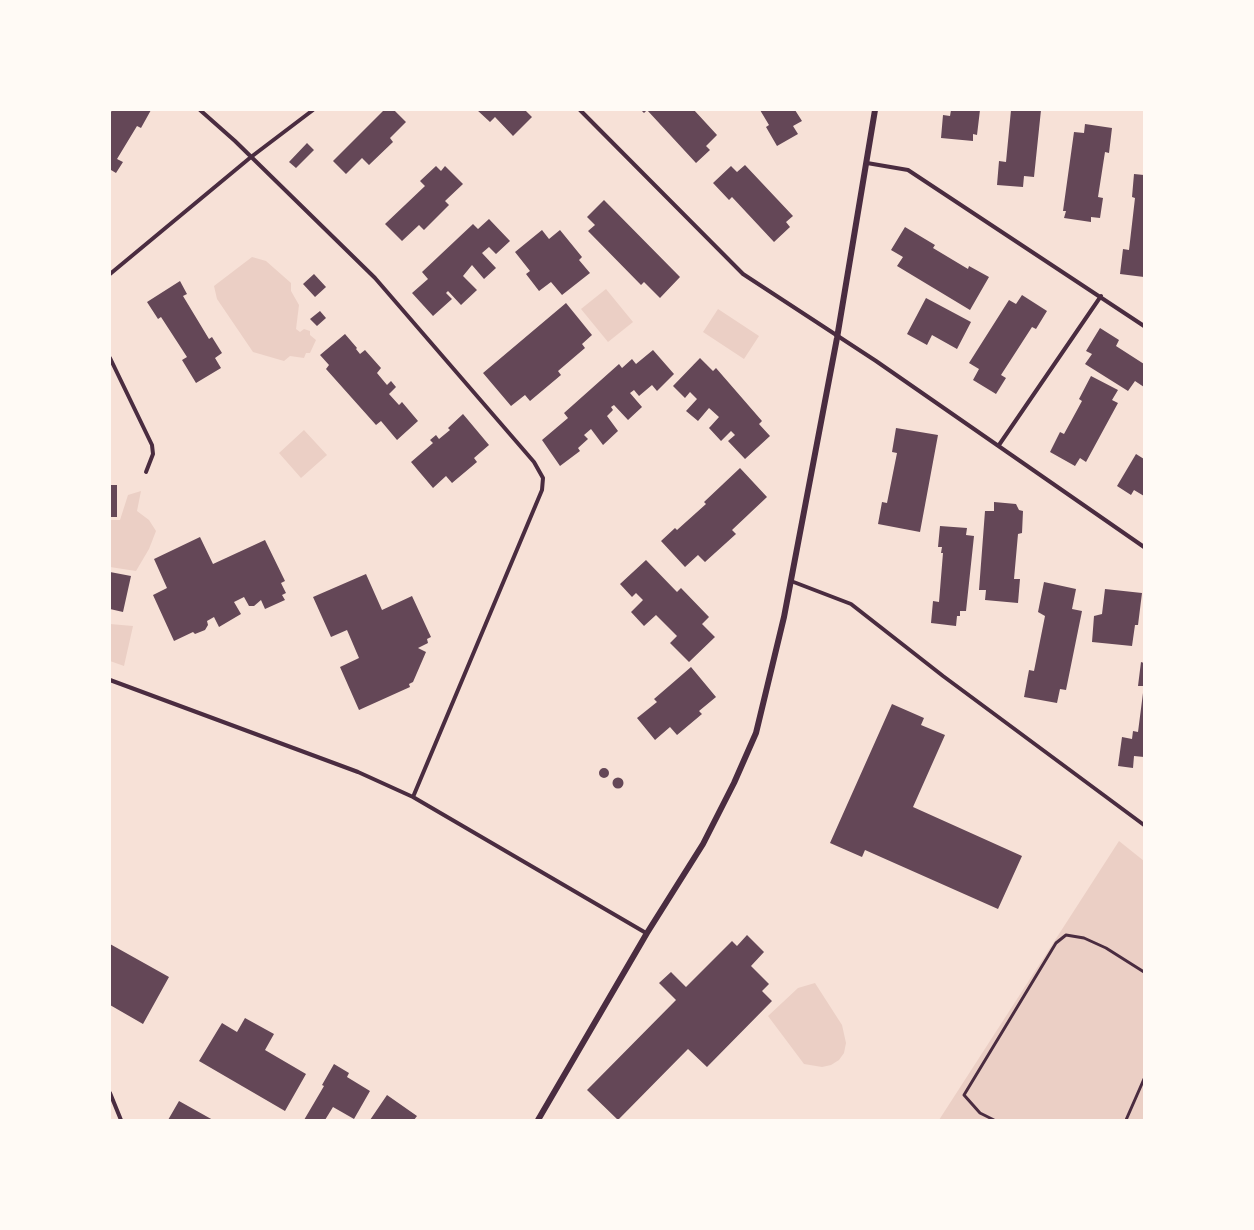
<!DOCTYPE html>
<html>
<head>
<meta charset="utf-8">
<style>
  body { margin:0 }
  #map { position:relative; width:1254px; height:1230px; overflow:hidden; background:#f7e1d7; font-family:Helvetica,sans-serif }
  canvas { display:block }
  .frame { position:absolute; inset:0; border:111px solid #fffaf5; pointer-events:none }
</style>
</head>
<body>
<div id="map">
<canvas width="1254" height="1230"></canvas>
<div class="frame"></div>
</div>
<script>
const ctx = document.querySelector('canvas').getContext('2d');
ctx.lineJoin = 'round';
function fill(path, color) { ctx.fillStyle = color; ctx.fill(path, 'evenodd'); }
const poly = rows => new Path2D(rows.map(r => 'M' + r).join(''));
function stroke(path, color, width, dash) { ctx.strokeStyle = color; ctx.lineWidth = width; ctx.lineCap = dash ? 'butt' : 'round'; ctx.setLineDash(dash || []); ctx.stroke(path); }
fill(poly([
  [252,257,266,261,291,283,291,291,299,305,296,329,300,332,304,329,310,331,310,335,316,340,310,353,306,353,304,358,290,356,284,361,253,352,217,299,214,286],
  [606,289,633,322,608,342,581,309],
  [718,309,759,336,744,359,703,332],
  [304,430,327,455,301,478,279,453],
  [141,491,137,511,149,520,156,531,149,549,136,571,110,567,110,520,120,520,128,495],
  [110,624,133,626,124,666,110,661],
  [1119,841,1144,861,1144,1120,939,1120],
  [815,983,842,1025,846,1043,844,1053,839,1060,831,1065,822,1067,804,1064,768,1016,798,988]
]), '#ebcfc5');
fill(poly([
  [112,110,151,110,141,128,137,126,117,159,123,162,116,173,111,170,110,173,110,114],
  [384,110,394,110,406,122,390,138,393,142,369,165,362,158,346,174,333,161],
  [477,110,525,110,532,117,513,136,495,117,490,122],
  [641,110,694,110,717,135,706,146,710,150,696,163,647,110,644,113],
  [760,110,795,110,802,121,793,126,798,134,777,146,766,127,769,125],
  [951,110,980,110,977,135,973,134,973,141,941,138,943,115,950,116],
  [1011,110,1041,110,1034,177,1024,176,1023,187,997,185,999,161,1006,162],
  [1085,124,1112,128,1109,153,1105,152,1098,197,1103,198,1100,218,1091,217,1091,222,1064,218,1066,211,1063,211,1074,132,1084,133],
  [307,143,314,150,296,168,289,162],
  [745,165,793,216,786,222,790,227,774,242,732,197,729,200,713,183,731,166,737,172],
  [436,166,441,171,445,166,463,184,445,201,449,205,424,230,419,225,402,241,385,224,425,186,420,181],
  [1134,174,1144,175,1144,277,1120,274,1123,249,1129,250,1135,198,1132,197],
  [604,200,680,277,660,298,644,282,641,285,588,231,595,225,587,217],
  [489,219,510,241,496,254,489,247,482,253,496,268,484,279,472,265,463,276,477,290,461,305,448,291,446,293,452,299,433,316,412,293,428,279,422,272,473,224,478,229],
  [905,227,935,245,933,248,968,269,969,266,989,277,970,310,897,266,903,257,891,250],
  [542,230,549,239,560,230,582,257,579,260,590,273,562,295,551,282,539,291,526,274,530,271,515,252],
  [314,274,326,287,315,297,303,284],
  [180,281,187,294,183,296,209,339,212,337,222,353,215,358,221,368,196,383,182,360,187,357,161,317,158,319,147,302],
  [1022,295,1047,311,1036,329,1032,327,1001,375,1006,378,996,394,973,380,979,369,969,363,1009,300,1016,304],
  [926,298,971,322,957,349,932,335,927,345,907,334],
  [566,303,592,335,582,344,585,348,558,371,561,375,530,401,525,395,511,406,483,373],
  [320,311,326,318,317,326,310,319],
  [1100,328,1119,340,1116,346,1144,364,1144,387,1135,381,1128,391,1085,364,1092,354,1086,351],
  [345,334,357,348,356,349,360,354,365,350,381,368,377,373,387,385,391,381,396,387,389,394,399,405,402,402,418,421,397,440,381,421,376,425,326,369,329,365,320,355],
  [653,350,674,374,657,391,652,385,639,396,634,390,630,393,642,407,628,420,614,405,611,407,613,410,607,416,618,431,603,445,591,429,584,435,588,439,578,448,580,451,560,466,542,440,568,418,564,413,619,364,622,368,632,359,636,364],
  [700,358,713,371,716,368,762,421,759,424,770,436,745,459,728,441,735,435,731,431,721,441,709,428,719,417,709,408,698,421,686,411,697,399,690,392,685,398,673,386],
  [1091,376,1118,390,1112,400,1118,403,1086,462,1080,458,1075,466,1050,452,1060,432,1064,434,1082,401,1079,399],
  [463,414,489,445,474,458,477,462,452,483,446,476,433,488,411,462,433,443,430,440,436,435,439,439,450,430,448,428],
  [896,428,938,435,920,532,878,524,882,502,887,503,897,453,892,452],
  [1136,454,1144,459,1144,496,1134,490,1131,495,1117,486],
  [740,468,767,497,732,530,736,534,705,562,698,555,685,567,661,541,675,528,677,530,706,504,704,502],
  [110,485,117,485,117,517,110,517],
  [994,502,1016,504,1019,510,1023,511,1022,533,1018,534,1014,579,1020,579,1018,603,985,600,986,590,979,590,985,511,994,511],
  [940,526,967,528,966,535,974,536,966,611,960,611,960,616,957,616,956,626,931,623,933,601,939,602,943,553,941,553,942,547,938,547],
  [200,537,213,564,265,540,285,581,281,583,286,593,282,595,285,600,265,609,261,600,254,606,249,606,244,597,234,602,241,614,219,627,214,617,207,621,208,625,205,630,195,634,193,632,174,641,153,595,167,588,154,559],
  [646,560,677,592,681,588,709,617,702,624,715,637,689,662,670,643,677,636,656,615,644,626,631,612,643,600,636,593,632,597,620,584],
  [110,572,131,576,123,612,110,609],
  [366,574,382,610,412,596,431,637,427,639,428,643,418,648,426,652,413,682,409,684,410,687,359,710,340,667,359,658,347,630,331,637,313,597],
  [1044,582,1076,589,1072,609,1082,611,1066,690,1060,689,1057,703,1024,697,1029,670,1034,671,1045,616,1038,612],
  [1105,589,1142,593,1138,625,1135,625,1132,646,1092,642,1094,616,1102,614],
  [1141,662,1144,663,1144,686,1138,686],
  [691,667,716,697,699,711,702,714,677,735,670,727,655,740,637,718,657,702,654,699],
  [1143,693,1144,757,1134,756,1133,768,1118,766,1122,737,1132,739,1133,731,1138,732],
  [892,704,924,718,921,725,945,735,913,807,1022,856,998,909,865,850,862,857,830,843],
  '599 773a5 5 0 1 1 10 0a5 5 0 1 1-10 0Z',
  '612.5 783a5.5 5.5 0 1 1 11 0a5.5 5.5 0 1 1-11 0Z',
  [747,935,764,952,751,966,769,984,762,991,772,1001,707,1067,688,1049,618,1120,587,1090,676,1000,659,983,671,972,686,987,732,941,737,946],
  [110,944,169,977,143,1024,110,1005],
  [245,1018,274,1034,265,1050,306,1074,285,1111,199,1061,222,1023,237,1032],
  [334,1064,349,1073,347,1077,370,1091,354,1119,333,1107,325,1120,304,1120,324,1086,322,1085],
  [387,1095,417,1116,414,1120,370,1120],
  [179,1101,213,1120,168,1120]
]), '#644757');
stroke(poly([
  [994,1120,980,1113,964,1095,1056,943,1066,935,1084,938,1106,948,1144,972],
  [1126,1120,1144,1079]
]), '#4a2c40', 3);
stroke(poly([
  [200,110,235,141,375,278,534,462,543,478,542,490,413,797],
  [580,110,743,274,876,361,1144,547],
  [867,163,908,170,1144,326],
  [110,274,251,157,313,110],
  [110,358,152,445,153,454,146,472],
  [999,445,1101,296],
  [791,581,851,604,943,676,1144,825],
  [110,680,358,772,413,797,646,933],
  [110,1093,121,1120]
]), '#4a2c40', 4);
stroke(poly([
  [538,1120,647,933,703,844,734,783,756,733,784,617,837,338,875,110]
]), '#4a2c40', 6);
</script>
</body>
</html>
